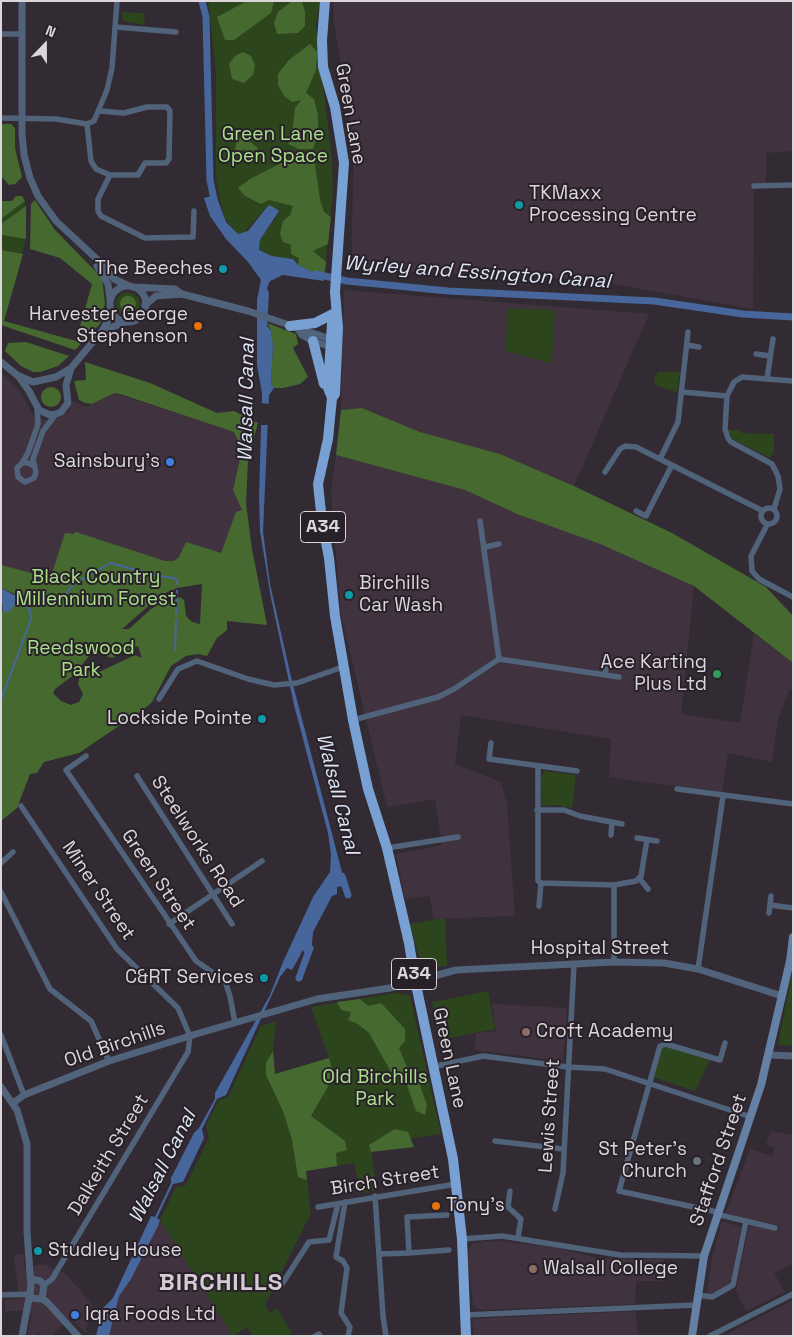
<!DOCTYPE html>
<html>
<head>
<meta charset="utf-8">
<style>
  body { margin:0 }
  #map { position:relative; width:794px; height:1337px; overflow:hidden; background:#332b33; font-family:"Space Grotesk",sans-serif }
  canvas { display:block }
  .frame { position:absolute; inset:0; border:2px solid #dcd6db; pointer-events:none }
  .north { position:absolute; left:20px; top:20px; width:50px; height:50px; -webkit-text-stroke:4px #292129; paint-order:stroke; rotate:22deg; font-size:14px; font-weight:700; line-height:20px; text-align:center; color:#dcd6db }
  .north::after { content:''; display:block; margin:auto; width:18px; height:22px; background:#dcd6db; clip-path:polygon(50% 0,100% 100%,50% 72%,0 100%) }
</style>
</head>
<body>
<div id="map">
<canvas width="794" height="1337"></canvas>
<div class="frame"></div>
<div class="north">N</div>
</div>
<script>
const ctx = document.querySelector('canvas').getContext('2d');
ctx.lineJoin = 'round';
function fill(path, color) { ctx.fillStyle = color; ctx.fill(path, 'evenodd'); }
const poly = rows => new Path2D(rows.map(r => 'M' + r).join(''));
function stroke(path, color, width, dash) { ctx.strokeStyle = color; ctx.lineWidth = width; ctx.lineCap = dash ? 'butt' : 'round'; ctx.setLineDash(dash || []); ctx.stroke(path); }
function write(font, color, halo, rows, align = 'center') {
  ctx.font = font + ' "Space Grotesk",sans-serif'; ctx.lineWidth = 4; ctx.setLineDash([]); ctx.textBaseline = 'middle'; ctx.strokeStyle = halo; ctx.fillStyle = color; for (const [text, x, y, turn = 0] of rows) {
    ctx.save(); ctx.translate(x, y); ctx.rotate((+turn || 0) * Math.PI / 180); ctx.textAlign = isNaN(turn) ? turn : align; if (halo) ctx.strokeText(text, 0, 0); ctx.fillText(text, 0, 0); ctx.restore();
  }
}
fill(poly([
  [333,1,793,1,793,151,766,153,766,183,754,183,753,309,591,280,351,269,354,145,334,22],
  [344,290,649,314,574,486,500,454,420,432,362,408,341,410],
  [1,372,20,391,33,415,51,422,69,411,73,401,87,407,114,393,234,432,242,450,233,490,242,511,243,545,178,569,51,590,1,573],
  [336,455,465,490,517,514,600,544,694,586,681,714,740,723,754,634,793,663,793,690,789,689,778,720,772,762,728,753,722,792,666,785,609,777,611,739,461,715,455,764,501,782,507,804,515,916,433,919,430,896,405,899,396,854,442,845,435,799,387,807,341,614,331,491],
  [492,1004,567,1008,563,1061,474,1050,476,1033,496,1031],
  [771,1131,793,1135,793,1263,774,1273,785,1292,746,1311,736,1291,749,1225,778,1231,780,1226,726,1213,750,1149,772,1156,775,1148,766,1145],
  [160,1220,233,1336,109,1336,119,1296,131,1279],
  [722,1221,741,1227,730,1284,710,1296,707,1293,712,1258],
  [498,1241,554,1247,598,1258,663,1259,663,1281,636,1281,635,1304,480,1310,473,1305,467,1252,473,1243],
  [23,1254,25,1268,44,1264,62,1273,63,1271,93,1305,85,1333,70,1317,51,1336,41,1336,37,1332,36,1336,27,1336,32,1314,22,1311,5,1311,5,1300,19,1299,14,1255],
  [793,1300,793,1336,723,1336],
  [635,1311,639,1336,474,1336,472,1319]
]), '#40333f');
fill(poly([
  [208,1,320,1,316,25,332,160,333,192,324,277,298,265,293,259,272,256,259,250,260,240,279,213,267,207,243,234,238,234,233,230,224,217,216,179,216,73],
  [122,12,145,13,144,25,123,21],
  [16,196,25,199,26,239,1,326,1,201,12,201],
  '116 304a12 12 0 1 1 24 0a12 12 0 1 1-24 0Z',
  [507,308,555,310,552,364,506,351],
  [659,372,680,372,677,392,659,387,654,382,655,376],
  [727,430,739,430,742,433,774,434,774,452,770,458,734,440],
  [544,771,576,775,572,808,557,805,542,806,541,778],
  [445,918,447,966,431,967,420,961,410,924],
  [793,967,793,1046,778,1045],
  [488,991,495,1029,439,1040,432,1002],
  [395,993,410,995,441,1134,370,1145,377,1190,361,1193,354,1163,306,1171,311,1213,265,1305,270,1313,277,1308,292,1333,287,1336,252,1336,247,1327,233,1336,160,1220,176,1187,186,1185,209,1138,206,1126,219,1100,228,1097,261,1026,276,1021,273,1051,275,1074,329,1058,311,1007],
  [665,1046,710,1060,695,1091,653,1077,661,1049]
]), '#2c451d');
fill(poly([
  [247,1,274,2,271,13,234,40,225,40,217,17],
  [292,1,302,2,305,12,305,26,298,33,277,34,274,23,278,12],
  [310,44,317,52,316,70,306,93,314,99,318,115,318,133,313,149,299,149,288,144,292,134,295,108,301,100,292,102,284,96,278,85,278,74,289,60],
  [243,52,251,56,255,65,253,75,244,83,232,79,229,64,235,56],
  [1,124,11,124,15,128,15,148,22,177,15,184,9,185,1,176],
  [243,134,248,135,249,141,258,148,256,161,251,164,245,161,245,149,236,152,235,150,237,140],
  [297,155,308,156,315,164,320,200,324,212,331,217,328,244,313,251,326,262,324,277,298,265,299,258,291,254,291,245,283,242,280,234,283,221,290,215,293,206,269,200,261,204,245,196,238,188,250,179],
  [16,196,22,196,25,201,1,219,1,201,12,201],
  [35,200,55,230,102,278,105,304,100,324,75,350,1,325,1,250,23,254,4,321,76,341,92,284,60,258,30,249,31,204],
  [26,206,26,239,2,235,1,238,1,224],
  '120 304a8 8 0 1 1 16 0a8 8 0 1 1-16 0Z',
  [267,323,296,334,298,344,293,348,308,377,300,384,283,388,274,388,271,383,273,346,271,331],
  [26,342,69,356,58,366,40,372,33,372,21,366,5,351,8,343],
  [85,362,150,383,217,413,234,411,258,423,248,459,246,504,252,549,267,625,227,621,227,630,217,638,207,656,198,654,186,656,171,666,152,702,144,709,79,753,44,762,37,773,30,774,17,808,1,821,1,613,15,594,1,588,1,565,46,577,52,573,65,533,73,534,76,532,165,561,174,561,179,557,186,542,221,553,236,512,242,510,233,490,242,450,234,432,120,394,114,393,92,404,85,403,79,400,74,381,86,380],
  [202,584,200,624,192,622,186,616,184,600,180,597,169,603,161,603,151,609,129,629,122,629,161,595,177,588],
  [99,643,101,652,106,656,112,658,138,646,142,658,135,655,99,672,89,671,80,675,78,684,83,694,79,702,71,705,61,701,53,693,55,689,75,674],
  '41 397a10 10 0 1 1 20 0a10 10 0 1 1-20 0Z',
  [362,408,420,432,500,454,574,486,672,533,766,587,793,616,793,663,694,586,600,544,517,514,465,490,336,455,341,410],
  [360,999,368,1006,381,1003,405,1029,405,1041,399,1048,409,1072,418,1080,427,1105,425,1115,416,1111,406,1082,391,1072,369,1033,358,1024,348,1020,351,1012,341,1010,337,1002],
  [273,1051,275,1074,329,1058,334,1076,311,1116,345,1141,347,1150,336,1153,337,1166,306,1171,307,1180,298,1177,292,1140,283,1111,266,1075,266,1063],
  [395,1129,408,1132,414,1147,371,1152,369,1145]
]), '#466930');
fill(poly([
  [216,195,226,222,238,234,248,231,267,207,270,205,279,211,260,240,259,250,272,256,293,259,298,265,324,277,324,281,283,275,270,281,267,288,269,293,267,326,271,331,273,346,271,383,274,388,269,395,263,532,270,584,291,677,348,895,344,886,337,887,337,894,332,896,313,932,311,955,306,956,303,950,292,970,287,968,280,977,226,1095,217,1099,202,1129,204,1138,183,1182,173,1184,157,1218,160,1220,158,1226,131,1279,119,1296,109,1336,96,1336,103,1308,113,1298,151,1216,155,1217,171,1183,171,1178,194,1133,199,1128,215,1099,215,1093,270,995,283,962,313,897,330,872,331,854,328,833,294,705,271,598,260,531,259,498,262,393,257,365,257,300,261,280,248,262,226,239,210,216,204,198],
  [1,588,20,598,10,611,3,613]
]), '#47669c');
fill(poly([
  [260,403,269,404,269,425,261,425]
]), '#332b33');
stroke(poly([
  [21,602,27,604],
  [50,604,66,594,73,585,84,578,110,563,159,576,173,578,177,580,177,584],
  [34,606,43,606],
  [176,614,177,591],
  [175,650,176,620],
  [1,700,31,619,30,610,18,602]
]), '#47669c', 2);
stroke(poly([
  [202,1,206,17,210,180,215,204],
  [316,274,347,281,448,291,654,301,743,314,793,317],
  [342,876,348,895],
  [299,978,310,948]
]), '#47669c', 7);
stroke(poly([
  [116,27,176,32],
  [1,34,21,34],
  [1,118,56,119,87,124,94,121,107,90,112,68,117,1],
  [87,124,91,161,96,169,110,175,138,175,145,163,166,163,169,159,170,111,167,107,147,107,124,113,99,111],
  [110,175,98,199,98,211,101,216,145,238,193,237,194,211],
  [754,186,793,185],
  [687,345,699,347],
  [756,354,770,356],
  [767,379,773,339],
  [682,392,727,396],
  [660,459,678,422,688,332],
  [22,463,28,453,38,424,37,408],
  [34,466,28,463,22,463,17,468,18,477,25,482,34,478,36,472,33,459,43,431,56,414],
  [605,472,620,449,625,446,636,447,763,511],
  '761 516a8 8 0 1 1 16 0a8 8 0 1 1-16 0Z',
  [774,509,780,489,778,476,772,464,731,442,728,438,725,429,727,396,734,382,742,377,793,381],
  [636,511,646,516,672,465],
  [480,521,499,659],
  [767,525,751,556,752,571,759,579,793,597],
  [485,547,499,544],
  [605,675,607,662],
  [159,699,178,669,197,661,248,679,274,685,297,683,343,667],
  [353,720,438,697,454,689,499,659,619,677],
  [491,743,489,759,577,771],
  [86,756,66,770,196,961,225,981,230,996,235,1023],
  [538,766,538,881,541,883,539,906],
  [137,776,232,924],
  [677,789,793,804],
  [21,806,117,949,178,1008,190,1036,188,1052,52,1279,44,1285],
  [537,810,564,810,580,816,622,824],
  [611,835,612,822],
  [637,838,657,841],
  [387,848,458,837],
  [1,863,13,852],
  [639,878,648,889],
  [541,883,614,885],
  [1,892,50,989,91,1021,109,1061],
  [770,905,793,908],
  [769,913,771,896],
  [169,924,262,861],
  [614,962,614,885,636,881,641,876,647,840],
  [698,969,723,796],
  [1,1035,24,1095],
  [432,1067,483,1056,568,1067,605,1069,751,1117],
  [495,1141,563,1149],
  [510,1191,508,1207,521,1219,518,1237],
  [375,1196,383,1316,386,1336],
  [345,1202,336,1257,343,1261,347,1268,341,1313,350,1327,348,1336],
  [318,1207,456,1184],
  [555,1209,563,1173,574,965],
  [717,1212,619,1191,660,1046,666,1044,720,1060,725,1043],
  [716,1214,775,1228],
  [462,1239,502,1236,620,1255,704,1256],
  [409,1253,449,1250],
  [380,1254,409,1253,407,1217,447,1215],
  [282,1284,309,1242,329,1240,338,1204],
  [1,1295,31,1294],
  [698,1295,712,1297,733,1285,746,1221],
  [465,1315,696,1305],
  [315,1336,319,1334,320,1336],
  [710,1336,793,1294]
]), '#51637a', 5.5);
stroke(poly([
  [22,1,22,134,24,155,30,178,38,196,56,221,100,262,114,279,129,286],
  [97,266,108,284,110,299],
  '110 304a18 18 0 1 1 36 0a18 18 0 1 1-36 0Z',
  [133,287,175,289,182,294,248,311,333,340],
  [145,305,156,296,182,294],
  [298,329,302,335,313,341,334,348],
  [103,331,125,322],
  [1,362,17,375,33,382,56,377,71,368,102,331,109,319,110,309],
  [19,377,29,391,39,410,50,415,56,414,61,412,68,403,66,385,71,368],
  [770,1055,793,1056],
  [1,1087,17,1110,27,1144,27,1232,31,1287,22,1336],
  [13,1103,24,1095,109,1061,196,1034,317,999,390,988,456,970,614,962,664,963,698,969,782,996],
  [31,1279,40,1281,44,1285,42,1299],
  [30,1298,42,1299,47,1302,78,1336]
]), '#51637a', 7);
stroke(poly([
  [692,1336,704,1256,761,1085,790,961,793,937]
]), '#6480a4', 8);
stroke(poly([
  [325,1,322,40,323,67,335,107,344,163,335,292,338,328,335,394,332,398,328,439,318,484,322,521,329,558,335,616,353,720,368,789,387,848,409,943,415,980,453,1159,462,1239,466,1336],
  [332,323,328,388,332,398],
  [290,326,315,323,333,314],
  [313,341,324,384]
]), '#78a0d3', 10);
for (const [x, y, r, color] of [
  [519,205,5,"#0f9aa8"],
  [223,269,5,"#0f9aa8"],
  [198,326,5,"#e8710a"],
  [170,462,5,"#3f7fe0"],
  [349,595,5,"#0f9aa8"],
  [717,674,5,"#2e9e5b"],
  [262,719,5,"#0f9aa8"],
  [264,978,5,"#0f9aa8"],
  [526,1032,5,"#8d6e63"],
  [697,1161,5,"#6b7280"],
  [436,1206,5,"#e8710a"],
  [38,1251,5,"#0f9aa8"],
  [533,1269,5,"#8d6e63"],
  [75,1315,5,"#3f7fe0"]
]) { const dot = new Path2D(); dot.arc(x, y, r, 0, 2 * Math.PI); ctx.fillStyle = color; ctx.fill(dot); stroke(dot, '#292129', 2); }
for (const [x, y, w] of [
  [323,527,45],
  [414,974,45]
]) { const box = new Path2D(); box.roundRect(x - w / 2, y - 15.5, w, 31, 4); ctx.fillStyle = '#292129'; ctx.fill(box); stroke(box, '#dcd6db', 1); }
write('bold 18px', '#dcd6db', null, [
  ["A34",323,527],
  ["A34",414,974]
]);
write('19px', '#dcd6db', '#292129', [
  ["Green Lane",350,114,80],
  ["Steelworks Road",197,842,57],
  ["Green Street",158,880,56],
  ["Miner Street",98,891,56],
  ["Hospital Street",600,949],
  ["Old Birchills",115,1045,-19],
  ["Green Lane",449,1058,78],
  ["Lewis Street",550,1116,-86],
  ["Dalkeith Street",109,1155,-59],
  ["Stafford Street",719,1160,-71],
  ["Birch Street",385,1181,-9]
]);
write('19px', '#aae08c', '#292129', [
  ["Green Lane",273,135],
  ["Open Space",273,157],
  ["Black Country",96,578],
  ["Millennium Forest",96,600],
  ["Reedswood",81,649],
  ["Park",81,671],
  ["Old Birchills",375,1078],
  ["Park",375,1100]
]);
write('19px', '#dcd6db', '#292129', [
  ["TKMaxx",529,194],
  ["Processing Centre",529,216],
  ["The Beeches",213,269,"right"],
  ["Harvester George",188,315,"right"],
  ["Stephenson",188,337,"right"],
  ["Sainsbury's",160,462,"right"],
  ["Birchills",359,584],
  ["Car Wash",359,606],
  ["Ace Karting",707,663,"right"],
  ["Plus Ltd",707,685,"right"],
  ["Lockside Pointe",252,719,"right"],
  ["C&RT Services",254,978,"right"],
  ["Croft Academy",536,1032],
  ["St Peter's",687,1150,"right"],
  ["Church",687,1172,"right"],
  ["Tony's",446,1206],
  ["Studley House",48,1251],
  ["Walsall College",543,1269],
  ["Iqra Foods Ltd",85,1315]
], 'left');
write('italic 20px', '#dbe5f5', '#292129', [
  ["Wyrley and Essington Canal",477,273,4],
  ["Walsall Canal",247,400,-89],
  ["Walsall Canal",337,794,76],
  ["Walsall Canal",163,1167,-63]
]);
ctx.letterSpacing = '1px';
write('bold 24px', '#d5cbd4', '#292129', [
  ["BIRCHILLS",221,1283]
]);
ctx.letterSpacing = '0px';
</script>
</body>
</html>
